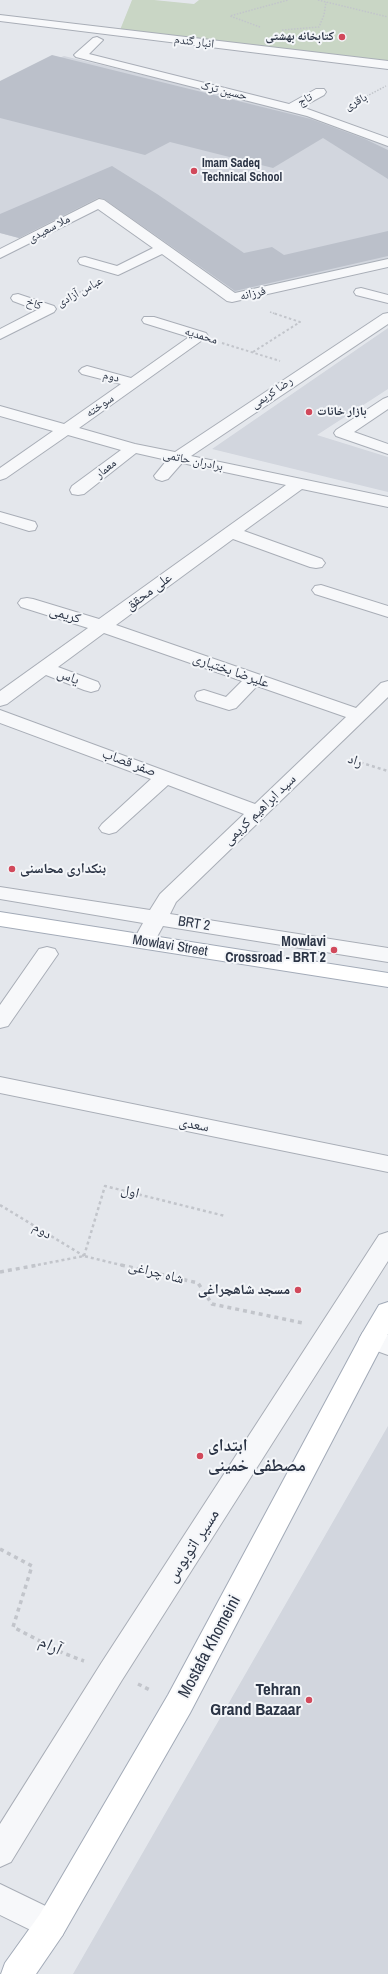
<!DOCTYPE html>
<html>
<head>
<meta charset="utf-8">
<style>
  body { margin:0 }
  canvas { display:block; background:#e4e7ec }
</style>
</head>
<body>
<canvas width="388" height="1974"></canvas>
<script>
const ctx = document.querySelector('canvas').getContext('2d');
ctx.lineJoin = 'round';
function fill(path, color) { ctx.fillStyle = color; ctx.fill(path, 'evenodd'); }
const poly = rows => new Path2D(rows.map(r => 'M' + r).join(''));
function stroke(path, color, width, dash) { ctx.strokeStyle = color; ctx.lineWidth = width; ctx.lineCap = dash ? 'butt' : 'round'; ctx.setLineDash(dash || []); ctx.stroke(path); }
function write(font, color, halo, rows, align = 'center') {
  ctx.font = font + ' "Archivo Narrow","Noto Naskh Arabic",sans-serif'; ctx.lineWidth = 4; ctx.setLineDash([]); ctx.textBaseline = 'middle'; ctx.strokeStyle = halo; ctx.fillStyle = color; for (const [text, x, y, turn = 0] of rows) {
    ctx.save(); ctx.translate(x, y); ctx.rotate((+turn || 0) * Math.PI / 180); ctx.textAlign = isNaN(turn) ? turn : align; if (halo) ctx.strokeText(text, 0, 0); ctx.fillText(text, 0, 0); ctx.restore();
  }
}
fill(poly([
  [64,56,307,114,388,145,388,259,233,296,102,197,22,239,0,233,0,82],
  [388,328,388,389,317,435,388,457,388,492,212,449],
  [388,1426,388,1974,73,1974]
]), '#d2d6de');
fill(poly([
  [132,0,154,0,194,4,199,0,388,0,388,61,120,30]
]), '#c9d6c5');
fill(poly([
  [52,55,311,119,365,139,388,150,388,179,323,138,273,168,170,142,145,155,0,118,0,81],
  [112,166,157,194,244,253,272,247,284,255,388,231,388,256,235,291,104,199,98,198,19,238,0,233,0,214]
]), '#bbc0ca');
const minor = poly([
  [0,15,388,61,388,69,0,21,0,15],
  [97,37,103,40,89,54,289,104,316,89,324,89,326,92,324,95,302,107,388,138,388,146,307,116,76,57,74,55,76,53,93,38,97,37],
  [99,199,104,200,235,293,388,259,388,267,232,302,227,301,162,254,118,275,80,264,78,261,80,258,85,257,117,266,153,248,98,209,0,258,0,249,99,199],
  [361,288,388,295,388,303,356,295,354,292,356,289,361,288],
  [18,294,54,306,56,309,54,312,0,339,0,329,37,310,13,301,11,298,13,295,18,294],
  [388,313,388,324,191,456,388,497,388,507,302,489,244,531,322,559,325,563,322,567,316,568,310,567,233,539,116,625,356,708,381,683,388,681,388,697,176,902,170,914,388,948,388,962,163,926,152,946,144,948,136,946,133,941,143,923,0,899,0,887,150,910,160,894,244,814,168,785,116,832,109,834,102,832,99,828,102,824,151,779,0,723,0,710,255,804,346,717,257,686,236,708,229,710,197,700,195,696,197,692,204,690,226,697,242,681,104,633,58,667,98,682,100,686,98,690,91,692,84,690,46,675,7,704,0,706,0,691,88,628,21,607,18,603,21,599,27,598,33,599,99,619,286,485,182,463,168,479,162,481,156,479,154,476,167,460,136,453,84,494,78,495,72,494,70,490,72,486,121,450,68,435,6,478,0,480,0,468,53,431,0,416,0,406,64,424,121,384,82,374,79,371,82,368,87,366,131,378,189,337,144,323,142,320,144,317,154,317,206,333,208,336,79,428,135,444,175,452,383,314,388,313],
  [388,397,388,409,354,432,388,444,388,454,336,436,334,433,336,430,383,399,388,397],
  [0,512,35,522,37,526,35,530,29,531,0,522,0,512],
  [321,585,388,606,388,617,315,594,312,590,315,586,321,585],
  [47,947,55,949,58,954,8,1026,0,1028,0,1005,39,949,47,947],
  [0,1077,388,1156,388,1172,0,1093,0,1077],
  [388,1232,388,1261,122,1680,11,1862,0,1867,0,1824,102,1662,379,1235,388,1232],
  [372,1329,388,1335,388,1355,363,1346,359,1339,363,1332,372,1329],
  [0,1884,62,1914,67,1925,62,1936,51,1940,0,1915,0,1884]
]);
const major = poly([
  [0,912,388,973,388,987,0,926,0,912],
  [388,1302,388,1334,190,1713,62,1936,36,1974,1,1974,5,1963,40,1914,168,1695,363,1332,379,1305,388,1302]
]);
stroke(minor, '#a9aeb7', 2);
stroke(major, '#a3abb8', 2);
stroke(poly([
  [318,0,388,17],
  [260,27,230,16,288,0],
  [282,30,319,27,324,15,326,2],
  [348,106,386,86],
  [69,298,93,285],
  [270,312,276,314]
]), '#c2c5cb', 1.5, [1.5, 1.5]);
stroke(poly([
  [222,343,280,361],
  [253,352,300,322,273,313]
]), '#c2c5cb', 2, [2.5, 2.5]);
stroke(poly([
  [349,759,388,771],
  [0,1205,84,1256],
  [84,1256,105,1186,225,1216],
  [32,1266,84,1256,125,1266]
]), '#c2c5cb', 2.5, [3, 3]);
stroke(poly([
  [121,1265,198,1283,212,1304,303,1323],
  [0,1272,38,1265],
  [0,1549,32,1566,13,1627,63,1653,84,1661],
  [138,1684,152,1691]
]), '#c2c5cb', 3.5, [4, 4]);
fill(minor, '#f7f8fa');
fill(major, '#fff');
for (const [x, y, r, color] of [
  [342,37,4,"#d1495b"],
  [194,171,4,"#d1495b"],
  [309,412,4,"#d1495b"],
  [12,869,4,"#d1495b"],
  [334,950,4,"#d1495b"],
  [298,1290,4,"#d1495b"],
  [200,1456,4,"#d1495b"],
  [309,1700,4,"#d1495b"]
]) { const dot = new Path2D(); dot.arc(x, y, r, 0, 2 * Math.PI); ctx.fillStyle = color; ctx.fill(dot); stroke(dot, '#f4f6f9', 1.5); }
write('bold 12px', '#2b3445', '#f4f6f9', [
  ["کتابخانه بهشتی",334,37,"right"],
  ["Imam Sadeq",202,164],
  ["Technical School",202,178],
  ["بازار خانات",317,412]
], 'left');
write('12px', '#2b3445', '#f4f6f9', [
  ["انبار گندم",194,42,7],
  ["حسین ترک",224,91,14],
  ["تاج",305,100,-28],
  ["باقری",356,102,-27],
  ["ملا سعیدی",49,229,-28],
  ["عباس آزادی",80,292,-29],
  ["فرزانه",253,294,-13],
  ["کاخ",34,304,18],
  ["محمدیه",201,336,17],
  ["دوم",111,377,13],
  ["رضا کریمی",272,393,-34],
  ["سوخته",100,406,-34],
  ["برادران حاتمی",193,461,12],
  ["معمار",106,469,-38]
]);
write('14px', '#2b3445', '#f4f6f9', [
  ["علی محقق",149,592,-36],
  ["کریمی",65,615,17],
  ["علیرضا بختیاری",231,671,19],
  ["یاس",68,677,21],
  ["راد",355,761,18],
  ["صفر قصاب",129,763,20],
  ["سید ابراهیم کریمی",260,810,-44],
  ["BRT 2",194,924,9],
  ["Mowlavi Street",170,946,9],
  ["سعدی",194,1125,11],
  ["اول",130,1192,14],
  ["دوم",42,1231,31],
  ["شاه چراغی",156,1273,14]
]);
write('bold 14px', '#2b3445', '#f4f6f9', [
  ["بنکداری محاسنی",20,869,"left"],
  ["Mowlavi",326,942],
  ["Crossroad - BRT 2",326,958],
  ["مسجد شاهچراغی",290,1290]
], 'right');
write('bold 17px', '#2b3445', '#f4f6f9', [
  ["ابتدای",208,1446],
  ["مصطفی خمینی",208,1466],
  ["Tehran",301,1690,"right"],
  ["Grand Bazaar",301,1710,"right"]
], 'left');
write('17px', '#2b3445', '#f4f6f9', [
  ["مسیر اتوبوس",193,1546,-57],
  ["آرام",50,1646,26],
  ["Mostafa Khomeini",210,1647,-62]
]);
</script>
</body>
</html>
